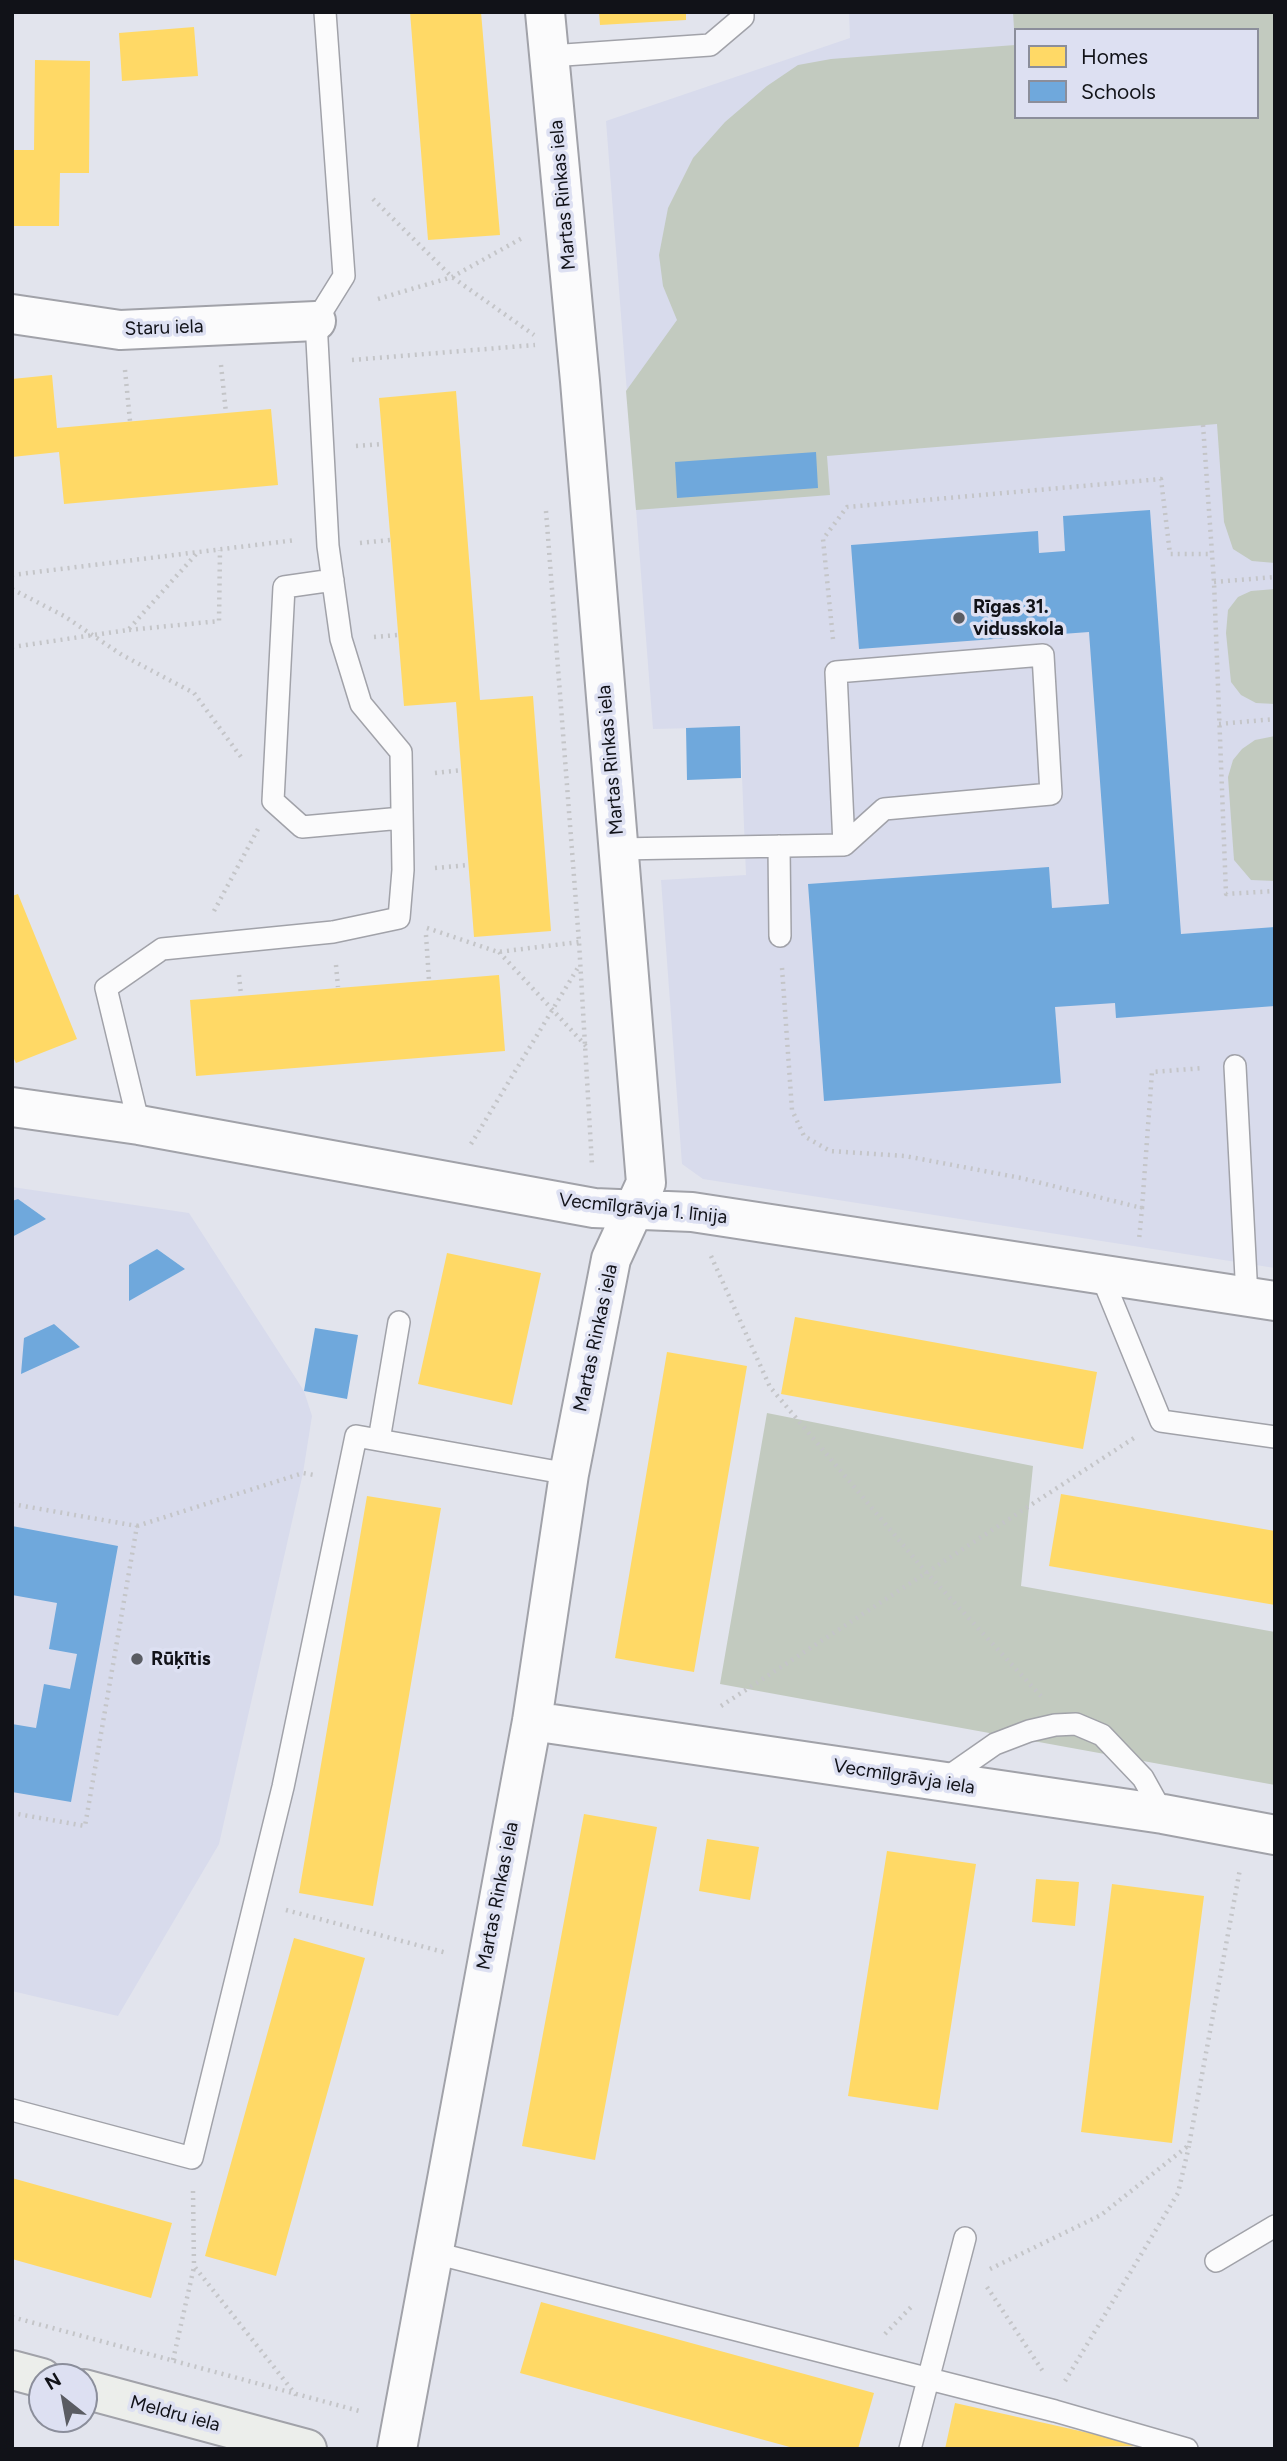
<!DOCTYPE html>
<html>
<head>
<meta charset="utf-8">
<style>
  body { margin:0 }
  #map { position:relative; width:1287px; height:2461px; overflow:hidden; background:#e2e4ed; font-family:Figtree,sans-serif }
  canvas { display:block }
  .frame { position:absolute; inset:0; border:14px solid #111218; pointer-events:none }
  .legend { position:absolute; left:1014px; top:28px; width:245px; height:91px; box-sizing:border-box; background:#dde0f2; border:2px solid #8b8e9b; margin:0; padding:9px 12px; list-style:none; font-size:21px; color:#111218 }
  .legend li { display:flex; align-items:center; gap:14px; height:35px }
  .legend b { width:35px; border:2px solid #8b8e9b }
  .north { position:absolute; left:28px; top:2363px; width:70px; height:70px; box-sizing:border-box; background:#dde0f2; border:2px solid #8b8e9b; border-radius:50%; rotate:329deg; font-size:19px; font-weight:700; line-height:28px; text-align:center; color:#111218 }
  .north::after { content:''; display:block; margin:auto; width:24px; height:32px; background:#5a5c63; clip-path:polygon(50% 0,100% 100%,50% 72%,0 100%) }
</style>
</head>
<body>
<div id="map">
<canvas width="1287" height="2461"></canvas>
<div class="frame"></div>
<ul class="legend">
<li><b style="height:19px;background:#ffd966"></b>Homes</li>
<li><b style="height:19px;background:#6fa8dc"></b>Schools</li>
</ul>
<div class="north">N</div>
</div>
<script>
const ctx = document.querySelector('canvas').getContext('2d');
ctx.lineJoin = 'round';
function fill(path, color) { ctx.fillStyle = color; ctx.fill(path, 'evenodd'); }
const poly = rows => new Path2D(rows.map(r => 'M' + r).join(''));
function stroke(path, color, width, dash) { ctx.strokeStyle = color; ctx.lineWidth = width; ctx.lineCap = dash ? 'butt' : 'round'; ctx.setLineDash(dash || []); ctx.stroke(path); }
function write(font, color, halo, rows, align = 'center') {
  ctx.font = font + ' Figtree,sans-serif'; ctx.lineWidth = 7; ctx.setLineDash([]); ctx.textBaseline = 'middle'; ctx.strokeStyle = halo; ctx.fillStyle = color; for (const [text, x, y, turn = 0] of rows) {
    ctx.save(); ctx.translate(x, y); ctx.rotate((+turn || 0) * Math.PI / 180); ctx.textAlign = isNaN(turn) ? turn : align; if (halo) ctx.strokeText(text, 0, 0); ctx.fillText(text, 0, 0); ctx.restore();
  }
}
fill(poly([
  [849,12,1275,12,1275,1268,703,1179,682,1164,661,880,746,875,740,727,653,729,606,121,850,38],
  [1016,30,1257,30,1257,117,1016,117],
  [12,1187,189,1213,304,1391,312,1416,303,1473,219,1844,118,2016,12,1991]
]), '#d8dbec');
fill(poly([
  [1013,12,1275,12,1275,563,1252,561,1233,549,1224,522,1217,424,827,456,830,495,636,510,626,391,677,320,663,286,659,255,668,208,693,158,725,122,767,86,798,65,831,59,1015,45],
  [1016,30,1257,30,1257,117,1016,117],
  [1275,589,1275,704,1256,703,1241,695,1231,682,1226,633,1228,610,1238,597,1251,591],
  [1275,736,1275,881,1251,880,1234,860,1228,777,1233,760,1242,749,1255,740],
  [767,1413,1033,1466,1021,1586,1275,1632,1275,1785,720,1684]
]), '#c2cabf');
fill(poly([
  [410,12,481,12,500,235,428,240],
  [599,12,686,12,686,20,600,25],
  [194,27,198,76,122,81,119,33],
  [35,60,90,61,89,173,60,173,59,226,12,226,12,150,34,150],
  [52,375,57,428,271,409,278,485,64,504,59,452,12,457,12,379],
  [456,391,480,700,533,696,551,931,474,937,456,702,404,706,379,398],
  [18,894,77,1039,16,1063,12,1055,12,896],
  [499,975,505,1051,196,1076,190,1000],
  [447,1253,541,1273,512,1405,418,1384],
  [795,1317,1097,1372,1083,1449,781,1394],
  [667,1352,747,1366,694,1672,615,1658],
  [1061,1494,1275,1531,1275,1605,1049,1566],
  [367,1496,441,1508,373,1906,299,1893],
  [584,1814,657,1827,595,2160,522,2146],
  [707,1839,759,1847,750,1900,699,1891],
  [887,1851,976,1864,938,2110,848,2096],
  [1036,1879,1079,1882,1075,1926,1032,1922],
  [1112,1884,1204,1896,1172,2143,1081,2132],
  [294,1938,365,1958,276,2276,205,2256],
  [12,2178,172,2223,151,2298,12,2259],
  [541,2302,874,2393,858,2449,797,2449,520,2373],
  [955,2403,1147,2446,945,2449]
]), '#ffd966');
fill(poly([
  [816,452,818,488,677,498,675,462],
  [1150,510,1181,934,1275,927,1275,1006,1116,1018,1115,1003,1055,1007,1061,1083,824,1101,808,884,1049,867,1052,908,1109,904,1089,632,859,649,851,545,1038,531,1039,553,1065,551,1063,516],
  [740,726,741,778,687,780,686,728],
  [18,1199,46,1219,12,1237,12,1201],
  [157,1249,185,1269,129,1301,129,1265],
  [54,1324,80,1347,21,1374,24,1338],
  [315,1328,358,1335,347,1399,304,1391],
  [12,1526,118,1546,71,1802,12,1792,12,1724,36,1728,44,1684,70,1689,77,1654,49,1649,57,1603,12,1595]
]), '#6fa8dc');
const lane = poly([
  [550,56,710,45,743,17,743,12],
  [333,580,284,587,273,801,302,827,402,818],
  [779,846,780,936],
  [618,849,844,845,884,809,1051,794,1043,655,836,672,844,845],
  [1235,1066,1247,1297],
  [139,1125,106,988,162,949,333,932,399,918,403,870,401,752,361,704,341,639,328,546,316,321,344,276,325,12],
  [1102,1277,1161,1421,1275,1437],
  [379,1440,399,1322],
  [939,1783,995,1744,1029,1731,1055,1725,1076,1724,1102,1735,1143,1778,1163,1814],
  [12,2110,192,2158,283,1787,356,1436,569,1474],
  [435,2253,1055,2411,1187,2449],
  [1216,2261,1275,2226],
  [910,2449,965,2238]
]);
const street = poly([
  [12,314,120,330,316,321],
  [12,1107,139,1125,594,1208,692,1212,1275,1301],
  [532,1721,1163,1814,1275,1835],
  [397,2449,532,1721,569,1474,611,1259,646,1183,580,381,545,12]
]);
const secondary = poly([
  [12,2370,42,2378],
  [84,2389,307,2449]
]);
stroke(lane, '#a1a2a9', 24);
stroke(street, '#a1a2a9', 42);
stroke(secondary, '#a1a2a9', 42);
stroke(poly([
  [373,199,452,277,534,335],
  [378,299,452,277,524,237],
  [352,360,535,345],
  [221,365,226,413],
  [125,370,130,421],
  [1203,425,1214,582,1226,894,1275,891],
  [356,446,382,444],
  [546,511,579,942,592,1165],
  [360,543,390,540],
  [12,575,296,540],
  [1214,582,1275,577],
  [12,589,64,616,122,655,194,693,241,757],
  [129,630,219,621,220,550],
  [374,637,398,635],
  [833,639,823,539,847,507,1161,479,1170,554,1212,554],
  [12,647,128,630,198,552],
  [1219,724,1275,719],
  [435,773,462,770],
  [435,868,469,865],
  [214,911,258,829],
  [427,928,498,952,579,942],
  [426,935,429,980],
  [499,952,586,1046],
  [336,965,338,987],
  [782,968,792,1110,804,1136,830,1151,905,1156,1021,1178,1142,1208,1139,1240],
  [239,975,241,995],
  [471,1144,579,966],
  [1142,1208,1152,1072,1204,1068],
  [711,1256,770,1387,925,1571,1041,1696],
  [12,1504,137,1526,85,1826,12,1813],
  [137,1526,303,1473,314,1475],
  [721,1706,1134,1438],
  [286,1910,447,1953],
  [193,2191,194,2266,296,2395],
  [990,2269,1101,2215,1189,2145,1240,1869],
  [987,2287,1044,2373],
  [12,2317,363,2412],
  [885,2334,913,2305],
  [173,2360,194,2267],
  [1065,2381,1178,2193,1189,2146]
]), '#c4c5c8', 4.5, [2, 5]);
stroke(lane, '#fbfbfc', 21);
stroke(street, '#fbfbfc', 38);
stroke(secondary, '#eceeeb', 38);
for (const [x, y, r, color] of [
  [959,618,7,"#5a5c63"],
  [137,1659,7,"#5a5c63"]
]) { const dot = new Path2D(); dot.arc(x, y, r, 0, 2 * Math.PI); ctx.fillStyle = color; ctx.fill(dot); stroke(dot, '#dde0f2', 2.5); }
write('19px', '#111218', '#dde0f2', [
  ["Martas Rinkas iela",563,195,-95],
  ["Staru iela",164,328,-2],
  ["Martas Rinkas iela",611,760,-95],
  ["Vecmīlgrāvja 1. līnija",643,1209,6],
  ["Martas Rinkas iela",596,1338,-78],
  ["Vecmīlgrāvja iela",904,1777,9],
  ["Martas Rinkas iela",498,1896,-79],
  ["Meldru iela",175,2414,15]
]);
write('bold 19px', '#111218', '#dde0f2', [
  ["Rīgas 31.",973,607],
  ["vidusskola",973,629],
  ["Rūķītis",151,1659]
], 'left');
</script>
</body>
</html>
